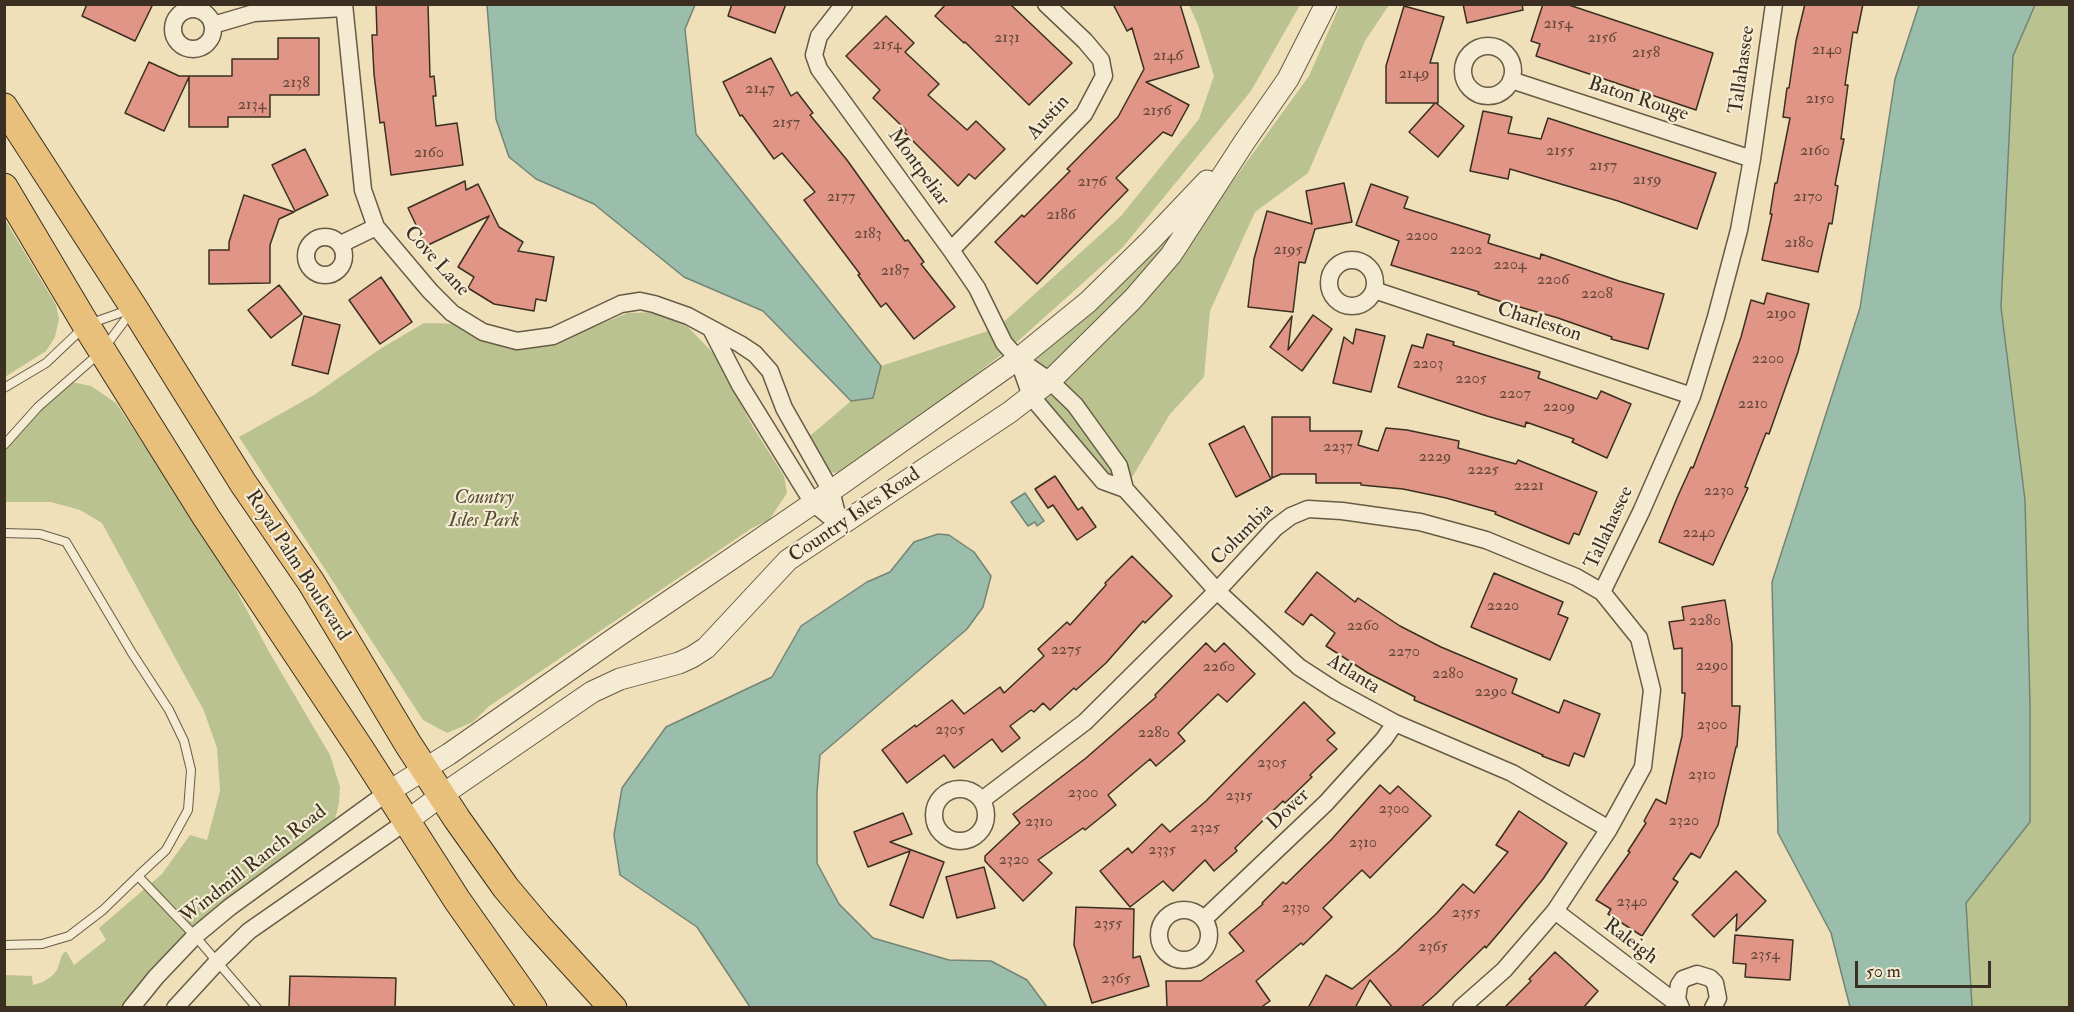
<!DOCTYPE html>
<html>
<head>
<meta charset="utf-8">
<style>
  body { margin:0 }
  #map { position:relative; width:2074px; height:1012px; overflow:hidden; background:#efe0b9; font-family:"IM FELL Double Pica",serif }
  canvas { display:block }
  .frame { position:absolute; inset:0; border:6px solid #3a2f20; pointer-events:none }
  .scale { position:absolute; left:1855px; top:961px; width:136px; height:27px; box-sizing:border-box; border:3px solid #3a2f20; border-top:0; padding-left:8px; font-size:18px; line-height:21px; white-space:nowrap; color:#3a2f20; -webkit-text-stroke:4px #f5ebd2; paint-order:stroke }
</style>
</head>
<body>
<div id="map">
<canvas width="2074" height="1012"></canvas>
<div class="frame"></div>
<div class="scale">50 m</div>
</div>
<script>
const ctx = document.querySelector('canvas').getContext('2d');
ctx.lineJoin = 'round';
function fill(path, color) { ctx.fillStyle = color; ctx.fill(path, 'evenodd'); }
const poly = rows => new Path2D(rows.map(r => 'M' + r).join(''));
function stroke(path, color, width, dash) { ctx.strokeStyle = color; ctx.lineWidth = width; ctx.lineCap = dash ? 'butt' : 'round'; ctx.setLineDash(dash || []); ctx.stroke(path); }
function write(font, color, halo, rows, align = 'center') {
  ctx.font = font + ' "IM FELL Double Pica",serif'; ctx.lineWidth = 4.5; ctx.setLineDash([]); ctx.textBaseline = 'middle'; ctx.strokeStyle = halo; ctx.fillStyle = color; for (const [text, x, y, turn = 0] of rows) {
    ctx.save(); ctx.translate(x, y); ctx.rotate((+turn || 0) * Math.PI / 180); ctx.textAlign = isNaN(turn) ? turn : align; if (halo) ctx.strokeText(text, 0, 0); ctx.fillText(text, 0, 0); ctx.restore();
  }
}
fill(poly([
  [1189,5,1300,5,1251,91,1123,247,1009,349,853,468,839,473,827,472,804,441,851,401,873,397,881,366,997,328,1121,216,1199,119,1214,76,1198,25],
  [1340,5,1389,5,1365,41,1308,173,1255,212,1210,311,1204,377,1170,414,1125,489,1103,481,1031,396,1018,359,1184,220,1172,253,1222,196,1309,76],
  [2034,5,2069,5,2069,1007,1972,1007,1966,903,2030,822,2030,705,2025,500,2001,308,2013,56],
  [4,218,56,305,59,319,55,337,46,351,5,377],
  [661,312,688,327,715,355,753,427,784,476,787,493,769,520,752,528,488,707,473,722,447,733,423,720,239,437,314,395,380,349,424,323,460,324,481,341,505,347,537,345,583,331,628,313],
  [67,381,91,386,116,403,218,556,268,650,330,755,340,787,339,803,335,819,321,839,230,907,131,1007,5,1007,5,975,32,976,33,985,43,982,52,976,57,970,62,955,66,951,74,965,106,940,99,928,162,874,190,835,207,840,220,791,217,748,204,711,102,523,80,510,51,502,5,502,5,445]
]), '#bac28f');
const water = poly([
  [487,5,695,5,685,29,696,134,881,366,873,398,851,401,763,311,684,277,594,204,536,179,509,157,496,119,487,5],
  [1919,5,2035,5,2013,56,2001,307,2025,500,2030,705,2030,822,1966,903,1972,1007,1850,1007,1831,933,1778,833,1772,582,1860,308,1895,79,1919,5],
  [1025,493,1044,521,1037,526,1035,522,1028,526,1011,502,1025,493],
  [938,534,949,535,974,552,991,576,983,607,967,629,820,755,817,792,817,863,839,904,873,938,949,960,991,961,1027,980,1047,1007,750,1007,697,927,620,875,614,835,622,788,666,727,772,677,801,626,867,582,890,572,914,542,938,534]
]);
fill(water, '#9abdac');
stroke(water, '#748474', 1.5);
const building = poly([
  [87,4,153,4,135,41,82,16,87,4],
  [376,4,428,4,430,77,434,76,436,96,433,96,436,126,457,123,463,165,391,175,384,122,380,123,374,74,372,35,377,35,376,4],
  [732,4,786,4,775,33,728,16,732,4],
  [946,4,1010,4,1072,63,1029,105,965,42,964,43,935,16,946,4],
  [1113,4,1180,4,1199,67,1146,82,1189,105,1172,136,1163,132,1116,178,1128,190,1037,284,995,242,1022,215,1024,217,1070,171,1067,169,1118,117,1144,69,1132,28,1127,31,1113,4],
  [1463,4,1522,4,1523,10,1467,23,1463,4],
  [1543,4,1566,4,1713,53,1696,110,1536,56,1540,44,1531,41,1543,4],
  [1805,4,1863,4,1857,33,1853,32,1845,85,1848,85,1841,139,1844,139,1835,185,1838,186,1832,224,1829,223,1818,272,1762,260,1772,214,1770,214,1775,183,1777,183,1790,118,1783,117,1787,88,1789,88,1796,41,1805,4],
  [1404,6,1444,17,1430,63,1438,63,1438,103,1436,103,1464,126,1438,157,1409,132,1435,103,1386,103,1386,66,1404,6],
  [886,16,914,43,905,52,939,84,928,95,967,130,976,121,1005,149,975,179,969,174,958,186,904,132,906,130,873,98,880,90,846,56,886,16],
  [278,38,319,38,319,95,270,95,270,117,228,117,228,127,189,127,189,77,164,131,125,113,149,62,179,76,232,76,232,59,278,59,278,38],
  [771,58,791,96,797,92,813,113,810,115,847,160,905,241,908,240,924,262,921,264,955,307,914,339,886,303,881,307,858,275,860,274,804,200,815,192,782,153,774,159,742,115,740,116,723,82,771,58],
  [1483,111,1512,117,1508,133,1541,139,1548,118,1716,173,1697,229,1618,201,1510,169,1508,179,1470,171,1483,111],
  [305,149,328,195,295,211,272,165,305,149],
  [465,181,466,190,478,184,499,227,523,242,518,251,554,257,546,301,536,299,534,311,494,304,468,288,474,277,458,267,489,216,426,246,408,208,465,181],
  [1344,183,1352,222,1315,229,1305,263,1299,262,1293,312,1248,307,1254,259,1267,211,1312,224,1306,191,1344,183],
  [1371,184,1408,197,1404,208,1490,235,1488,243,1540,259,1541,254,1619,281,1664,294,1648,349,1611,339,1612,337,1558,318,1499,301,1478,294,1479,292,1391,265,1399,241,1356,225,1371,184],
  [244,195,294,212,279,219,270,245,270,283,209,284,209,250,229,250,229,242,244,195],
  [381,277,412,322,380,344,349,300,381,277],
  [279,285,302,314,271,338,248,310,279,285],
  [1767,293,1809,304,1798,352,1769,434,1766,433,1745,487,1748,488,1713,565,1659,542,1677,498,1691,467,1693,468,1713,416,1741,337,1751,300,1764,304,1767,293],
  [1313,315,1332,329,1302,371,1270,347,1292,316,1288,350,1313,315],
  [304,316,340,325,328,374,292,365,304,316],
  [1356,329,1385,336,1371,392,1333,383,1344,337,1353,344,1356,329],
  [1427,334,1454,342,1453,345,1540,372,1538,378,1597,399,1601,391,1631,404,1607,458,1572,442,1574,439,1526,422,1525,427,1487,416,1398,387,1412,345,1423,348,1427,334],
  [1272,417,1310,417,1310,431,1362,431,1358,445,1378,451,1386,428,1407,430,1459,441,1458,448,1516,464,1518,460,1597,492,1579,535,1574,533,1569,544,1495,514,1496,512,1446,498,1403,489,1361,485,1361,483,1316,483,1316,474,1281,474,1272,478,1272,417],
  [1244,426,1271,479,1236,497,1209,444,1244,426],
  [1055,476,1078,510,1082,507,1096,527,1077,540,1053,505,1048,508,1035,489,1055,476],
  [1132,556,1172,596,1145,623,1143,621,1106,663,1076,690,1074,688,1050,710,1043,703,1034,712,1031,710,1010,726,1020,738,1002,752,992,739,954,768,944,755,907,783,882,750,915,725,916,727,952,700,964,714,1000,687,1004,693,1044,656,1038,649,1067,622,1070,625,1106,585,1105,583,1132,556],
  [1317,572,1355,602,1358,598,1400,626,1441,647,1517,679,1512,693,1559,713,1564,700,1600,714,1584,757,1574,753,1569,766,1542,756,1543,755,1414,700,1415,697,1368,673,1326,646,1335,633,1311,614,1303,625,1285,612,1317,572],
  [1494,573,1563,602,1558,614,1568,618,1550,660,1471,627,1494,573],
  [1725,600,1732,644,1732,706,1740,706,1737,747,1736,747,1718,825,1700,858,1691,853,1673,879,1678,882,1642,936,1608,914,1611,909,1596,900,1630,852,1628,851,1646,823,1644,821,1656,799,1666,804,1682,736,1685,693,1682,693,1682,648,1674,649,1669,622,1684,620,1682,607,1725,600],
  [1206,643,1215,652,1224,643,1255,674,1227,702,1218,694,1178,733,1185,741,1156,766,1150,759,1108,795,1116,805,1085,830,1083,828,1038,860,1052,873,1023,901,985,861,985,856,1020,823,1013,814,1086,758,1156,697,1155,695,1206,643],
  [1304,702,1335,733,1327,740,1337,749,1310,775,1312,777,1285,803,1283,801,1235,848,1237,851,1214,871,1205,860,1173,891,1163,881,1130,907,1100,871,1128,848,1132,853,1162,824,1170,832,1206,801,1304,702],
  [1380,785,1390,794,1398,786,1431,816,1370,878,1362,870,1323,908,1332,917,1303,945,1301,943,1256,981,1270,1001,1260,1008,1167,1008,1166,981,1201,981,1244,951,1229,933,1263,904,1262,903,1283,882,1286,884,1331,840,1380,785],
  [1519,811,1567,843,1543,879,1503,928,1486,948,1485,946,1435,995,1420,1008,1393,1008,1370,980,1355,1008,1308,1008,1326,975,1352,989,1397,951,1437,913,1463,884,1474,893,1508,852,1496,845,1519,811],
  [903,813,912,834,890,842,944,862,923,918,890,905,910,851,868,867,854,832,903,813],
  [984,867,995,908,957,918,946,877,984,867],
  [1736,871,1766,901,1736,931,1737,914,1714,937,1692,915,1736,871],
  [1076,907,1134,909,1133,958,1140,956,1149,986,1092,1003,1074,945,1076,907],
  [1735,935,1793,940,1790,980,1745,977,1746,964,1733,963,1735,935],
  [1555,952,1598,991,1583,1008,1504,1008,1531,981,1529,979,1555,952],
  [290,976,396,978,395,1008,289,1008,290,976]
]);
fill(building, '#e19587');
stroke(building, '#3a2f20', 1.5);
const service = poly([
  [4,388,46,363,86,325,134,308,102,351,38,407,4,445],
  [4,533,40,534,66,542,132,653,169,710,184,741,191,770,188,810,166,850,138,876,103,910,69,936,42,944,4,945],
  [138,876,195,936,257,1008]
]);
const minor = poly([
  [344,4,363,190,376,227,430,291,452,313,483,332,517,341,553,336,621,304,640,301,654,304,688,316,740,344,755,354,770,371,784,408,831,491,840,525],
  [844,4,819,36,814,55,819,69,951,250,977,288,1004,343,1018,359,1050,381,1075,405,1119,466,1125,489],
  '173 29a20 20 0 1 1 40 0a20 20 0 1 1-40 0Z',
  [213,25,254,13,344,8],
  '1463 71a25 25 0 1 1 50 0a25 25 0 1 1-50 0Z',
  [1511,80,1752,159],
  '306 256a19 19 0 1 1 38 0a19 19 0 1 1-38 0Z',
  [341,244,376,227],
  [951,250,1084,114,1104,76,1101,60,1085,41,1046,4],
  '1329 283a23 23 0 1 1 46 0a23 23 0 1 1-46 0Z',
  [1374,290,1692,396],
  [711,329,740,385,813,503,840,525],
  [1018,359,1031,396,1103,481,1125,489,1217,591,1299,667,1336,691,1395,723,1512,773,1609,829],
  [1602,592,1641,512,1692,396,1716,317,1739,230,1752,159,1774,4],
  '934 815a26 26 0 1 1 52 0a26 26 0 1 1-52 0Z',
  [982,800,1085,722,1217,591,1275,528,1291,516,1308,509,1342,511,1420,522,1486,540,1576,577,1602,592,1639,638,1652,690,1643,767,1609,829,1555,911,1504,970,1461,1008],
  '1159 935a25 25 0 1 1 50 0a25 25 0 1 1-50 0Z',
  [1555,911,1679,1005],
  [1204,919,1326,803,1384,739,1395,723],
  [131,1008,156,977,195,936,230,907,388,792],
  [175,1008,218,961,249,931,407,821],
  [1681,1008,1677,999,1679,985,1683,979,1697,974,1710,978,1715,983,1718,998,1713,1008]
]);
const tertiary = poly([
  [388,792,449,754,618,636,831,491,1018,359,1088,302,1150,241,1207,181],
  [407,821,442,795,592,692,620,679,679,663,692,657,706,648,788,560,1010,412,1050,381,1133,299,1171,255,1245,141,1288,79,1326,4]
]);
const primary = poly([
  [4,107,134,308,243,483,311,582,408,744,457,819,506,888,538,926,613,1008],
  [4,187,86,325,206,517,361,750,457,900,533,1008]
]);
stroke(service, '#675b46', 10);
stroke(minor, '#675b46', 19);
stroke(tertiary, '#675b46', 23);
stroke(primary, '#3a2f20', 29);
stroke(service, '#f5ebd2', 8);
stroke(minor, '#f5ebd2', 16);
stroke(tertiary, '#f5ebd2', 21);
stroke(primary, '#e8c07c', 27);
write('16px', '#64483a', null, [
  ["2154",1558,25],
  ["2131",1007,39],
  ["2156",1602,39],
  ["2154",887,46],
  ["2140",1827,51],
  ["2158",1646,54],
  ["2146",1168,57],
  ["2149",1414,75],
  ["2138",296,84],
  ["2147",760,90],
  ["2150",1820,100],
  ["2134",252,106],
  ["2156",1157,112],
  ["2157",786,124],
  ["2155",1560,152],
  ["2160",1815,152],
  ["2160",429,154],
  ["2157",1603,167],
  ["2159",1647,181],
  ["2176",1092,183],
  ["2177",841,198],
  ["2170",1808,198],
  ["2186",1061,216],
  ["2183",868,235],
  ["2200",1422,237],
  ["2180",1799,244],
  ["2195",1288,251],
  ["2202",1466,251],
  ["2204",1510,266],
  ["2187",895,272],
  ["2206",1553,281],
  ["2208",1597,295],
  ["2190",1781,315],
  ["2200",1768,360],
  ["2203",1428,365],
  ["2205",1471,380],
  ["2207",1515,395],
  ["2210",1753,405],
  ["2209",1559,408],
  ["2237",1338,448],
  ["2229",1435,458],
  ["2225",1483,471],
  ["2221",1529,487],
  ["2230",1719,492],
  ["2240",1699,534],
  ["2220",1503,607],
  ["2280",1705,622],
  ["2260",1363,627],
  ["2275",1066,651],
  ["2270",1404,653],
  ["2290",1712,667],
  ["2260",1219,668],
  ["2280",1448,675],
  ["2290",1491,693],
  ["2300",1712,726],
  ["2305",950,731],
  ["2280",1154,734],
  ["2305",1272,764],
  ["2310",1702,776],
  ["2300",1083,794],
  ["2315",1239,797],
  ["2300",1394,810],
  ["2320",1684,822],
  ["2310",1039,823],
  ["2325",1205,829],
  ["2310",1363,844],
  ["2335",1162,851],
  ["2320",1014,861],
  ["2340",1632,903],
  ["2330",1296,909],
  ["2355",1466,914],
  ["2355",1108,925],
  ["2365",1433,948],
  ["2354",1765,956],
  ["2365",1116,980]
]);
write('20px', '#3a2f20', '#f5ebd2', [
  ["Tallahassee",1743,70,-82],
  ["Baton Rouge",1638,100,18],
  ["Austin",1049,118,-48],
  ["Montpeliar",918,168,54],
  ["Cove Lane",436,262,48],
  ["Charleston",1539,323,18],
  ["Country Isles Road",855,516,-34],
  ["Tallahassee",1610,528,-65],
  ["Columbia",1243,535,-45],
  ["Royal Palm Boulevard",297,566,57],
  ["Atlanta",1353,675,31],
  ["Dover",1289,810,-44],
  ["Windmill Ranch Road",254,865,-38],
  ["Raleigh",1630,942,37]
]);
write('italic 20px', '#544c36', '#f5ebd2', [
  ["Country",484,499],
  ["Isles Park",484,522]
]);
</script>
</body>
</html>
